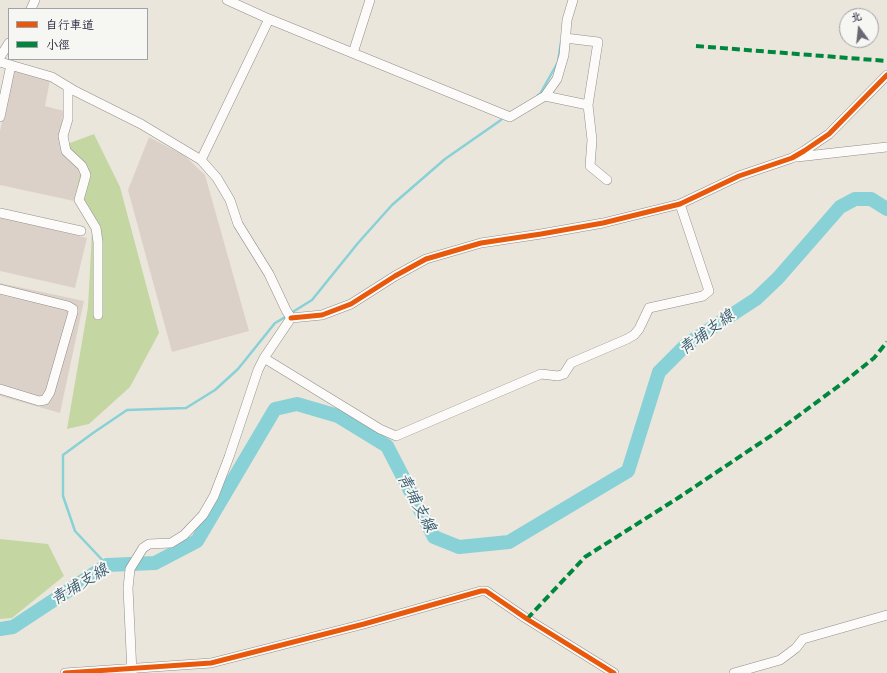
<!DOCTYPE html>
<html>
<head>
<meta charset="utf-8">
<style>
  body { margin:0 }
  #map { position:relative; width:887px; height:673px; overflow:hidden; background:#ebe6db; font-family:Itim,"LXGW WenKai TC",sans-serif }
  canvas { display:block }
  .legend { position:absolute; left:8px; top:8px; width:140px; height:52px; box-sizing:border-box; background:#f6f6f2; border:1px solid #a1a1a9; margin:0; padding:5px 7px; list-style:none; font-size:12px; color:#22223b }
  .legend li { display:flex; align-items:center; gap:8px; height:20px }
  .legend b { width:20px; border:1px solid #a1a1a9 }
  .north { position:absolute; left:839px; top:8px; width:40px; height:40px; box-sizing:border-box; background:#f6f6f2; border:1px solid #a1a1a9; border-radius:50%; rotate:345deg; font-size:11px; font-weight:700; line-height:16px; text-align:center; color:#22223b }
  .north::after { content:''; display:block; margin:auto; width:14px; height:18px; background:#686773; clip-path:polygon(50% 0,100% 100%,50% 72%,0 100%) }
</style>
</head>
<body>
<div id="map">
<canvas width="887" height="673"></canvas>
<ul class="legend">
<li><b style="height:5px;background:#e8590c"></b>自行車道</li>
<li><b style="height:5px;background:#00873e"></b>小徑</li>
</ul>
<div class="north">北</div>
</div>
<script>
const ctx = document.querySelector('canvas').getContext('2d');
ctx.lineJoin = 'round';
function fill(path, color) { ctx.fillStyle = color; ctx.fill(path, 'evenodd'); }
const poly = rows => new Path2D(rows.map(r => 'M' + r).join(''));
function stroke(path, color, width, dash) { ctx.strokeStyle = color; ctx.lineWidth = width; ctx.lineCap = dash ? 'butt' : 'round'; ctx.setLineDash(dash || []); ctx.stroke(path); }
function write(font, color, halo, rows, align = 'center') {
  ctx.font = font + ' Itim,"LXGW WenKai TC",sans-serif'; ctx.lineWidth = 4; ctx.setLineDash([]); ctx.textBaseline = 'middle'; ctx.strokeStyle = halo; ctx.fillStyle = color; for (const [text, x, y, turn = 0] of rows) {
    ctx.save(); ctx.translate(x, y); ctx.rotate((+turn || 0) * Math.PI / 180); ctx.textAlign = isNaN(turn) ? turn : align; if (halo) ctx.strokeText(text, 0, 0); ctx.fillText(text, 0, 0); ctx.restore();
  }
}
fill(poly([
  [13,69,50,80,45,106,64,111,61,127,80,172,74,201,0,185,0,131],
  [149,137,185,156,205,175,249,331,172,352,128,190],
  [0,217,87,238,75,288,0,271],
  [0,283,84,301,60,413,0,396]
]), '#dcd1c9');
fill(poly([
  [94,134,120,187,159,333,130,387,89,424,67,429,88,307,92,231,74,201,80,172,62,146],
  [0,539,48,544,64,576,12,618,0,619]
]), '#c4d7a3');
stroke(poly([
  [538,95,540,94,558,62,561,42],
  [291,313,312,300,358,243,392,205,445,159,501,120],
  [107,565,75,531,63,496,63,455,93,433,127,410,186,408,215,390,238,369,275,323,287,316]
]), '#87d1d7', 2.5);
stroke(poly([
  [0,629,13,627,107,565,155,563,197,541,275,409,297,404,338,416,387,446,434,537,459,547,509,542,628,471,659,372,687,344,756,299,778,278,840,207,855,199,871,199,887,209]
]), '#87d1d7', 14);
const minor = poly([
  [227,0,269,19,510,117,545,96,557,79,564,55,567,20,573,0],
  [31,9,35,0],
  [565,38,598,42,588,105,592,140,590,166,607,180],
  [353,53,370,0],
  [0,57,9,43],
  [0,62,52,77,75,91,141,124,201,160,217,178,230,200,238,224,269,274,286,310,291,318],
  [68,87,68,119,63,136,66,151,82,166,86,175,79,200,96,228,98,242,98,315],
  [545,96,588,105],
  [0,117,11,65],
  [797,157,887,147],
  [201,160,269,19],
  [0,213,81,231],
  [0,289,68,306,73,309,73,312,50,392,45,400,39,401,0,389],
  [291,318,322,315,351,304,395,276,426,259,481,243,541,234,603,223,680,204,739,176,792,158,804,151,829,134,887,75],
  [264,358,380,429,396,436,541,374,558,376,564,374,571,363,627,339,634,335,639,329,649,308,703,296,709,291,680,204],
  [65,673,211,663,364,624,481,591,486,591,527,619,614,673],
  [132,673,128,588,130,569,143,548,149,544,171,543,184,535,203,515,214,496,229,457,258,370,264,358,291,318],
  [734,673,780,660,796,648,803,639,887,615]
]);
stroke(minor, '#908e8c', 10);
stroke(minor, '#fcfbfa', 9);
stroke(poly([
  [696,46,887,61],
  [527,619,585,557,678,498,775,433,844,382,874,358,887,342]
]), '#00873e', 4, [8, 4]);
stroke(poly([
  [291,318,322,315,351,304,395,276,426,259,481,243,541,234,603,223,680,204,739,176,792,158,804,151,829,134,887,75],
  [65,673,211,663,364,624,481,591,486,591,527,619,614,673]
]), '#e8590c', 5);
write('italic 16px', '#365c71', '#f6f6f2', [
  ["青埔支線",707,333,-36],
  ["青埔支線",416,503,62],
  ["青埔支線",80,585,-31]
]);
</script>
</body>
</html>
